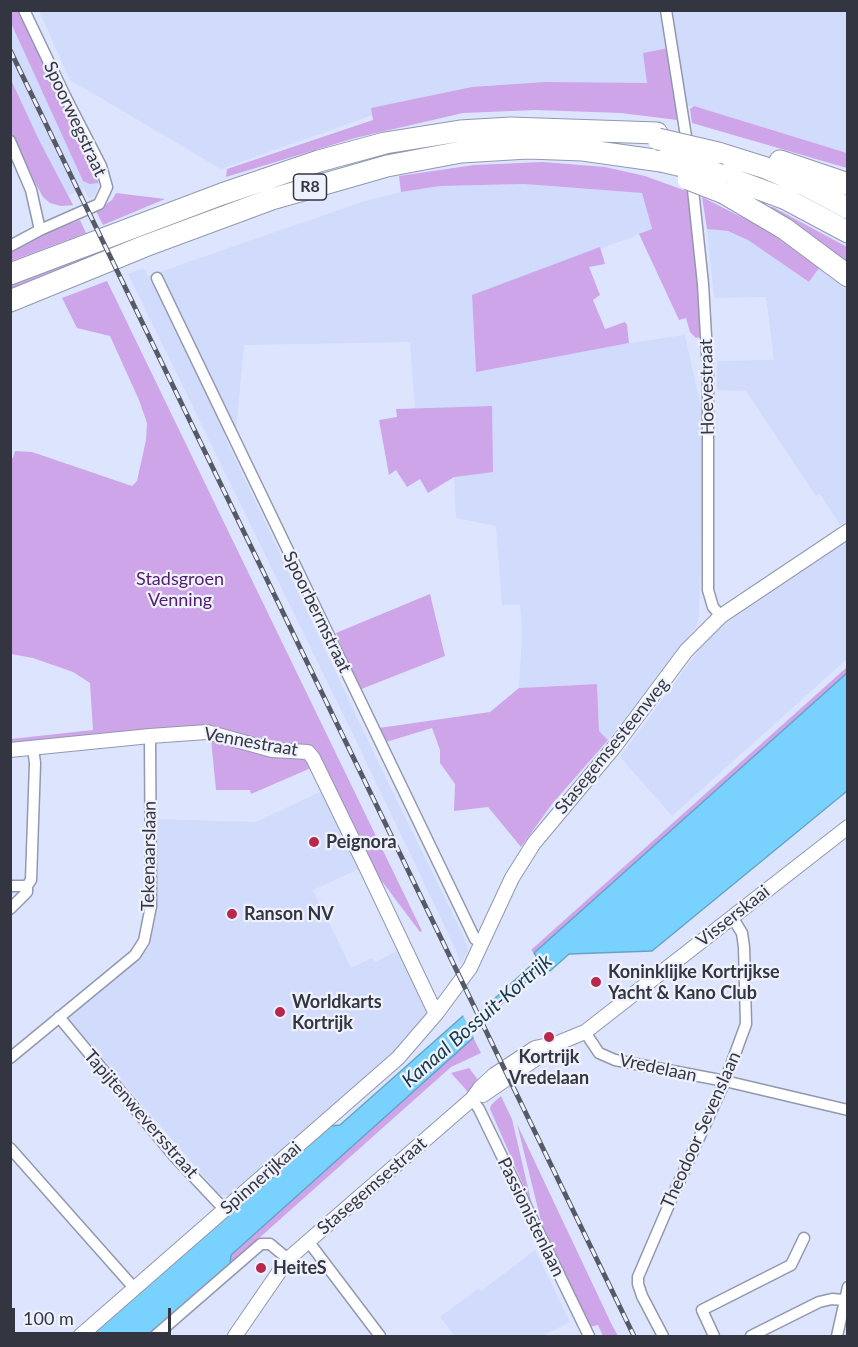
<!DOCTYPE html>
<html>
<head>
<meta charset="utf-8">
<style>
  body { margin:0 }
  #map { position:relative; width:858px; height:1347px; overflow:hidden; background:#dde5fe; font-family:Lato,sans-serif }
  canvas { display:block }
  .frame { position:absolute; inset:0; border:12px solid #333640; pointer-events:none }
  .scale { position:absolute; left:12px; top:1308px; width:159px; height:27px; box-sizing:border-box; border:3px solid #333640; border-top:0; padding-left:8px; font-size:18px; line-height:21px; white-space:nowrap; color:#333640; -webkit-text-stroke:4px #eff2fc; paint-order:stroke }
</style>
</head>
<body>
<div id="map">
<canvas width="858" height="1347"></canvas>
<div class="frame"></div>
<div class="scale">100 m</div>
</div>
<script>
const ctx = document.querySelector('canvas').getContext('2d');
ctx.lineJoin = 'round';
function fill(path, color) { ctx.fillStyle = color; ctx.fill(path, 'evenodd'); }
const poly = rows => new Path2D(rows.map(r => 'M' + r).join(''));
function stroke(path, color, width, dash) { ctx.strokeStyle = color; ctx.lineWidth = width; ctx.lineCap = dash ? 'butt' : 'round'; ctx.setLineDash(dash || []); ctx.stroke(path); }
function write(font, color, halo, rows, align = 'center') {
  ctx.font = font + ' Lato,sans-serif'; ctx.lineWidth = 4.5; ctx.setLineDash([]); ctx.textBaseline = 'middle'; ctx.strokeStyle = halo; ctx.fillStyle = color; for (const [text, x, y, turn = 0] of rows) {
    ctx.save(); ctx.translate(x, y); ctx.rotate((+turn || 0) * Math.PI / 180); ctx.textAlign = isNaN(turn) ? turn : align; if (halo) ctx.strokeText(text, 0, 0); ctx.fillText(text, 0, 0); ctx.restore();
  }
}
fill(poly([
  [11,11,97,169,99,183,95,195,89,199,84,189,69,195,73,206,58,206,11,120],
  [39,11,847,11,847,153,694,106,656,105,379,113,221,169,70,80],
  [524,184,642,193,652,230,472,295,476,371,629,343,685,335,705,425,699,615,696,627,608,740,599,731,597,684,519,688,522,631,520,605,502,605,496,526,456,518,454,477,491,406,415,409,410,342,244,345,236,431,224,435,381,768,464,937,468,950,461,965,455,948,360,749,128,274,143,268,148,276,362,202,401,192,440,186],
  [707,229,728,231,748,240,809,282,819,268,847,290,848,520,840,525,820,494,816,496,746,391,717,390,717,361,774,360,766,297,714,298],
  [847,541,847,659,672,816,620,757,701,647,720,627],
  [322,791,361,868,313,890,351,968,372,958,375,962,401,949,428,1006,428,1015,416,1035,234,1195,220,1195,67,1017,108,985,143,955,151,945,156,879,157,819,256,822],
  [535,1250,570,1322,542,1336,455,1336,440,1317,479,1288,481,1291]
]), '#d1dbfb');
fill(poly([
  [10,11,20,11,91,155,98,174,98,183,90,184,83,181,11,23],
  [669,48,677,120,621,113,535,110,463,113,355,138,226,177,227,169,373,120,371,108,472,87,545,82,647,83,643,53],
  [11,80,39,140,73,205,61,206,50,203,43,197,30,174,11,133],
  [694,106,847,153,847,168,692,123,690,109],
  [543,162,605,167,645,176,689,192,698,264,700,337,696,338,690,332,686,318,679,320,639,234,652,229,642,193,524,184,440,186,401,192,399,176,474,165],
  [116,193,165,199,103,225,96,211,112,200],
  [702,197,767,230,819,268,809,282,748,240,728,231,707,229],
  [770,207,773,207,847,247,847,269,768,210],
  [80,220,86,233,11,261,10,250,26,241],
  [600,247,605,264,589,267,600,295,593,300,605,329,625,322,627,325,629,343,476,372,472,295],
  [95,250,98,257,11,291,11,282],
  [107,281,422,931,420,932,369,864,315,751,308,745,267,745,201,726,185,726,11,744,11,739,93,730,90,683,73,672,33,658,11,654,10,458,13,458,15,451,32,452,132,486,137,481,146,440,147,423,139,400,110,336,77,328,62,298],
  [492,406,493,472,454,477,428,493,420,479,407,487,396,470,389,475,379,420,397,417,396,409],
  [430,594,445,656,359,690,336,633],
  [847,667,847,673,534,953,531,950],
  [597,684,599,731,608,740,552,804,521,847,488,807,454,811,455,784,440,763,440,750,432,728,386,742,379,728,490,712,519,688],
  [211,739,270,755,283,758,298,757,308,761,311,768,251,794,250,790,216,790],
  [473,1037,481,1053,451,1067,230,1264,231,1255],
  [469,1068,479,1081,468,1092,451,1073],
  [501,1096,512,1119,532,1205,490,1109,491,1105],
  [517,1124,611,1323,618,1336,603,1336,598,1325,590,1327,542,1225]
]), '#cfa5ea');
const water = poly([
  [847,673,847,791,652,951,569,954,550,971,545,965,479,1024,482,1030,231,1255,230,1264,147,1336,90,1336,331,1126,340,1125,472,1008,475,1016,480,1012,538,959,534,953,847,673]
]);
fill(water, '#79d2fe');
stroke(water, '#64a3c5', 1.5);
fill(poly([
  [471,1005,476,1011,480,1008,487,1021,483,1025,484,1031,475,1040,462,1013]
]), '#dde5fe');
const minor = poly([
  [666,10,688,149],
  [10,141,31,190,40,230],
  [692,180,703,284,708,371,708,590,713,607,721,616],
  [10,246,40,230,99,204,107,187,101,166,65,96,24,10],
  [157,278,475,939,483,942],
  [10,886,27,886],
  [10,909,27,892,27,886,31,880,35,763,33,748],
  [59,1017,175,1157,225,1210],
  [585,1032,599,1053,615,1060,725,1081,848,1110],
  [10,1058,135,955,144,941,151,906,150,736],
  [472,1099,479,1109,589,1336],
  [10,1148,135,1289],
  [308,1241,380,1336],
  [155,1336,261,1244,270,1244,288,1259],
  [663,1336,642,1296,638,1284,638,1277,674,1193,725,1081,746,1024,744,947,742,933,732,917],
  [714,1336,702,1310,791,1265,804,1238],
  [751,1336,819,1302,832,1299,844,1300],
  [837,1336,848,1287]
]);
const tertiary = poly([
  [10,750,150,736,207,732,272,750,308,752,313,758,367,869,436,1014],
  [483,1095,553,1047],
  [80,1336,398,1058,436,1014,470,968,512,878,534,843,615,746,686,651,721,616,848,531],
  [235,1336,288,1259,472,1099,480,1088,494,1075,535,1048,558,1043,585,1032,848,827]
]);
const motorway = poly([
  [718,153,766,168,803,184,848,208],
  [780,161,848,184],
  [721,175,786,199,848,232],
  [724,193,785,229,848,276],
  [10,274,222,194,319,161,385,143,460,131,511,128,657,133],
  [10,301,145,246,272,199,387,166,461,152,528,148,583,150,661,161]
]);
stroke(minor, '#9198af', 13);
stroke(tertiary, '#9198af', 16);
stroke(motorway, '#9198af', 23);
stroke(minor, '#fff', 10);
stroke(tertiary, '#fff', 14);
stroke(motorway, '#fff', 21);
const rail = poly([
  [10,50,634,1336]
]);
stroke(rail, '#565a67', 5);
stroke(rail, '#eff2fc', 3, [9]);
const motorwayBridge = poly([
  [658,139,718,153],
  [661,161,721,175],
  [688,179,724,193]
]);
stroke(motorwayBridge, '#9198af', 23, []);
stroke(motorwayBridge, '#fff', 21);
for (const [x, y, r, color] of [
  [314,842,6,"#b8274c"],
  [232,914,6,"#b8274c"],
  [596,982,6,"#b8274c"],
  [280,1012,6,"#b8274c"],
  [549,1037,6,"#b8274c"],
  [261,1268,6,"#b8274c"]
]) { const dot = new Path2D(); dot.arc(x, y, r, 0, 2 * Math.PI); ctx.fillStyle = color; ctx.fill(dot); stroke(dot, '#eff2fc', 2); }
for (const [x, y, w] of [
  [310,187,33]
]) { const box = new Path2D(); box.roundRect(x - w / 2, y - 13, w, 26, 4.5); ctx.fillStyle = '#eff2fc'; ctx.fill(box); stroke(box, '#333640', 1.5); }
write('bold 16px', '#333640', null, [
  ["R8",310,187]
]);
write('18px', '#333640', '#eff2fc', [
  ["Spoorwegstraat",75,119,65],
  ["Hoevestraat",707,387,-91],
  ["Spoorbermstraat",317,612,64],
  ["Vennestraat",251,742,10],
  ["Stasegemsesteenweg",612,746,-51],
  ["Tekenaarslaan",149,856,-89],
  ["Visserskaai",733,916,-38],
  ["Vredelaan",658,1068,12],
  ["Tapijtenweversstraat",141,1114,49],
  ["Theodoor Sevenslaan",701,1130,-66],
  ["Spinnerijkaai",261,1178,-41],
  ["Stasegemsestraat",372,1186,-41],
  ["Passionistenlaan",531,1217,64]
]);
write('18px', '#521c6d', '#eff2fc', [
  ["Stadsgroen",180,579],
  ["Venning",180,600]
]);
write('bold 18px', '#333640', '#eff2fc', [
  ["Peignora",326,842],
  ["Ranson NV",244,914],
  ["Koninklijke Kortrijkse",608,972],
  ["Yacht & Kano Club",608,993],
  ["Worldkarts",292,1002],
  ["Kortrijk",292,1023],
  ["Kortrijk",549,1057,"center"],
  ["Vredelaan",549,1078,"center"],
  ["HeiteS",273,1268]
], 'left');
write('italic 20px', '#123a4c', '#eff2fc', [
  ["Kanaal Bossuit-Kortrijk",477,1021,-41]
]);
</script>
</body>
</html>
